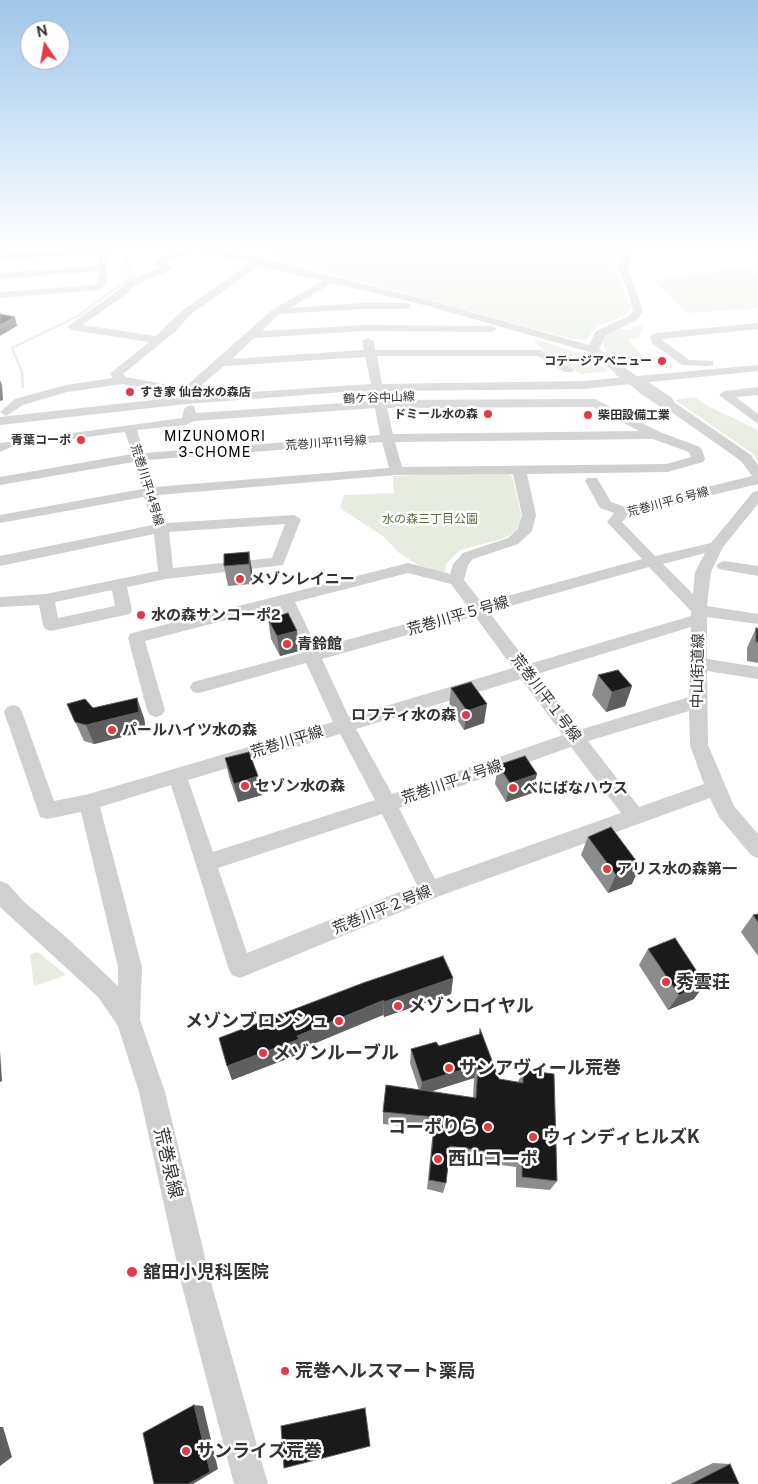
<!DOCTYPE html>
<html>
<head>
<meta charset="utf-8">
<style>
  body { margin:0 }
  #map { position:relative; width:758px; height:1484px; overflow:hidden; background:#fff; font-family:"Public Sans",sans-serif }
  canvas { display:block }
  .north { position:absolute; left:20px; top:20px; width:50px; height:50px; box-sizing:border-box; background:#fff; border:1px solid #adadad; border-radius:50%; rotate:348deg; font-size:14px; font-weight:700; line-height:20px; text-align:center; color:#333 }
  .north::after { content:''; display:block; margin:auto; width:18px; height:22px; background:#e63946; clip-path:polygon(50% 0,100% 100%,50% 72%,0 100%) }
</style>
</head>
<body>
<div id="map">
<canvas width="758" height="1484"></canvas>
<div class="north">N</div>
</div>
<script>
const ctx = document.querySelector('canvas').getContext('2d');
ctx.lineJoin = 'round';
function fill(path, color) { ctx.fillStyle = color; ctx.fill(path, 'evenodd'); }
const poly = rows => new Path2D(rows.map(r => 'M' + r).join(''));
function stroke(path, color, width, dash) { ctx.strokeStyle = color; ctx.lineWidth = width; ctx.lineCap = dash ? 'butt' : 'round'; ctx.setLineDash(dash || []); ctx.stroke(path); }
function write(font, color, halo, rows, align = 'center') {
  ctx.font = font + ' "Public Sans","Noto Sans JP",sans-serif'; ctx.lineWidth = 5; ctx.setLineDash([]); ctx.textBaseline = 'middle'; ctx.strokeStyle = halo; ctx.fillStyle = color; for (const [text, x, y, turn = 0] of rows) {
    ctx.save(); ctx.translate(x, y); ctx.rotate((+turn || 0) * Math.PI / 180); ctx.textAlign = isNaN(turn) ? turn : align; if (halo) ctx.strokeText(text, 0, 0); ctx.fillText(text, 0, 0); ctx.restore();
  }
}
fill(poly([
  [236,248,619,248,613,265,631,307,626,315,598,326,586,340,572,339,274,258,279,255],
  [758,265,758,271,755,272,758,274,758,308,756,308,687,313,654,281],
  [643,324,645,324,639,337,628,340,648,362,623,367,608,354,602,342,604,336,607,332,618,328,628,330],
  [532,338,590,357,609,371,581,374,545,353],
  [695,397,706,405,758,430,758,461,752,453,675,400],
  [507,471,512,476,521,514,520,525,515,532,502,539,460,550,446,564,445,573,421,567,398,552,384,537,340,508,344,495,394,493,393,476],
  [38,952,66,975,34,986,30,954]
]), '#e6ecdf');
stroke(poly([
  [23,387,22,372,12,348,78,316,132,276,128,269,124,248]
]), '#cfe2ee', 2.5);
fill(poly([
  [107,248,107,284,100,290,0,298,0,292,94,285,97,283,99,271,0,279,0,273,99,266,98,253,0,260,0,254,107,248],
  [185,248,208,248,259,258,435,302,589,345,596,331,629,316,633,311,627,289,618,269,622,248,632,248,628,269,643,311,637,320,605,335,599,349,624,369,624,373,616,373,589,352,428,306,332,283,290,308,361,303,407,303,412,306,407,309,361,309,279,314,262,331,364,325,492,326,497,329,492,332,364,331,254,338,232,359,364,350,362,341,368,338,374,341,375,350,540,350,574,370,572,372,564,372,538,356,377,356,382,384,583,381,758,365,758,371,583,389,384,391,386,400,595,399,660,432,700,447,702,450,705,459,703,462,668,472,527,474,536,515,532,531,518,544,473,559,468,565,464,580,482,603,642,559,607,522,614,513,600,508,585,481,587,478,597,478,611,502,625,507,752,476,741,461,663,406,661,403,663,400,671,400,751,455,758,465,758,484,629,515,622,522,655,556,711,543,753,492,758,491,758,504,723,547,711,572,707,606,758,614,758,624,707,617,707,659,758,667,758,679,707,671,708,745,734,806,758,834,758,858,751,855,719,817,710,798,437,897,240,978,232,975,228,967,171,785,100,807,142,967,140,1020,165,1092,212,1286,268,1484,234,1484,182,1286,139,1092,118,1026,98,997,0,907,0,881,8,884,24,902,65,936,118,986,118,967,81,812,47,819,40,817,4,712,7,707,13,705,19,707,22,712,54,801,89,794,333,722,306,663,199,693,193,692,190,687,193,682,302,653,280,606,145,641,165,710,162,715,156,717,150,715,147,710,128,638,130,634,136,632,408,563,450,574,453,564,463,553,508,538,518,529,522,515,513,474,397,475,158,495,167,523,294,515,301,519,283,565,166,579,127,587,132,610,130,614,51,631,45,629,43,625,39,605,0,607,0,597,46,594,158,571,154,534,0,566,0,556,153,525,144,497,0,523,0,515,142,489,134,462,0,485,0,477,132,454,125,432,11,447,0,452,0,443,182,418,184,409,190,405,194,406,196,413,374,401,372,391,343,392,186,404,0,425,0,417,180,397,180,394,122,384,67,392,23,405,6,416,0,412,15,399,66,385,113,378,110,374,112,372,149,342,72,330,67,327,120,289,126,282,160,267,155,262,157,260,185,248],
  [195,250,249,263,183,310,156,336,82,325,128,293,134,286,170,270,172,268,166,263,195,250],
  [259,266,322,281,272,310,184,388,126,377,123,374,176,331,191,314,259,266],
  [365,357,371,384,192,396,192,393,224,366,365,357],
  [593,407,639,431,393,434,387,408,593,407],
  [375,408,380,435,144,453,137,430,186,425,194,421,375,408],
  [653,439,689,452,691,457,667,464,402,467,395,442,653,439],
  [382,442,389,468,155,487,147,460,382,442],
  [285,524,272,558,173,568,169,532,285,524],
  [705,553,695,572,693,594,663,564,705,553],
  [649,567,691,611,691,616,529,664,489,612,649,567],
  [408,573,451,584,468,607,317,648,295,602,408,573],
  [112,590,115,606,58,618,55,602,112,590],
  [475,616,513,668,349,717,322,659,475,616],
  [691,627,689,697,579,730,537,674,691,627],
  [521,679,563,735,392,794,356,729,521,679],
  [689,711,690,745,704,784,639,807,588,741,689,711],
  [340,734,375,800,213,852,188,780,340,734],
  [571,747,621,813,435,879,399,808,571,747],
  [382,814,417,885,247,953,218,868,382,814],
  [746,248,758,248,758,255,748,250,746,248],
  [758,323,758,329,661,339,689,360,713,361,713,365,709,366,682,365,652,343,650,336,655,333,758,323],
  [758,387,758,395,736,397,758,414,758,424,719,395,725,391,758,387],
  [724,561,758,566,758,576,719,569,716,566,719,563,724,561]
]), '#d0d0d0');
stroke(poly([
  [620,371,644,388]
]), '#d0d0d0', 11);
stroke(poly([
  [642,386,667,403]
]), '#d0d0d0', 14);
fill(poly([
  [249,552,252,571,252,584,228,586,224,566],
  [268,619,299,651,280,656,271,639],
  [756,628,758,629,758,663,747,661,747,648],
  [598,675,632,686,625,706,606,712,592,695],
  [451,688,484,723,464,730,449,707],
  [67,704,144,718,146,731,94,744,84,741],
  [225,758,258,776,262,795,238,802,229,777],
  [498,765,532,793,506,802,495,784],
  [588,837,632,884,608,893,581,855],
  [758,914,758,956,741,932,753,915],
  [648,949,694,999,668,1010,639,965],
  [453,978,451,994,384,1017,383,1015,301,1049,302,1053,232,1080,219,1038],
  [480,1029,499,1079,518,1082,523,1070,557,1181,550,1190,516,1187,516,1167,449,1158,446,1183,443,1193,427,1189,433,1129,383,1124,383,1112,419,1090,410,1063,411,1049,439,1046,479,1034],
  [474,1078,473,1098,431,1091],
  [713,1463,730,1464,739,1484,670,1484]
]), '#8c8c8c');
fill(poly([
  [15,317,17,326,0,336,0,325],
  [0,380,2,385,3,400,0,401],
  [249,552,252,571,252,584,249,564],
  [297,631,299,651,280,656,277,636],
  [632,686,625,706,606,712,612,692],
  [137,698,144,718,146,731,94,744,86,725],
  [487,704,484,723,464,730,467,711],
  [537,774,532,793,506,802,510,783],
  [258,776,262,795,238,802,234,784],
  [640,866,632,884,608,893,616,875],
  [453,978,451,994,384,1017,384,1002],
  [705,984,694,999,668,1010,679,995],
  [384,1000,383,1015,301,1049,302,1053,232,1080,227,1066,297,1036],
  [0,1051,2,1081,0,1082],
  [478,1065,474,1078,420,1095,422,1082],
  [194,1405,203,1406,218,1469,193,1484,188,1484],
  [0,1427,3,1427,12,1457,0,1466]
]), '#5f5f5f');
const building = poly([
  [0,314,15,317,0,325,0,314],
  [249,552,249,564,224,566,224,554,249,552],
  [288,613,297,631,277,636,268,619,288,613],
  [756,628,758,629,758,642,756,642,756,628],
  [618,670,632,686,612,692,598,675,618,670],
  [471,682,487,704,467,711,451,688,471,682],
  [137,698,139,712,86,725,75,722,67,704,85,699,93,708,137,698],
  [249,752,258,776,234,784,225,758,249,752],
  [525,756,537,774,510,783,498,765,525,756],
  [611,827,640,866,616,875,588,837,611,827],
  [758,914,758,922,753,915,758,914],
  [675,938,705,984,679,995,648,949,675,938],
  [443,956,453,978,384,1002,384,1000,297,1036,299,1039,227,1066,219,1038,363,983,443,956],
  [480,1029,499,1079,523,1083,523,1070,554,1074,557,1181,522,1177,522,1157,450,1146,446,1183,429,1180,435,1117,383,1112,386,1085,476,1098,478,1065,422,1082,411,1049,436,1042,439,1046,480,1034,480,1029],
  [194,1405,210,1472,188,1484,154,1484,143,1433,194,1405],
  [365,1408,370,1446,284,1468,281,1426,365,1408],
  [730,1464,739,1484,691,1484,730,1464]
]);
fill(building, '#1a1a1a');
stroke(building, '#5f5f5f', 1);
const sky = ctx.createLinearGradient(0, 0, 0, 456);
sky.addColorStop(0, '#9ec6ea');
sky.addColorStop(0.54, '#fff');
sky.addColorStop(1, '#ffffff00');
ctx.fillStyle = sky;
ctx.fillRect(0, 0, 758, 456);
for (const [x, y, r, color] of [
  [662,361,5,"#e63946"],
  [130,392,5,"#e63946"],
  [488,414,5,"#e63946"],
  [588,415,5,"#e63946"],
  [81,440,5,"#e63946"],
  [240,579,5,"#e63946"],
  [141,615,5,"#e63946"],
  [287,644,5,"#e63946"],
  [466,715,5,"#e63946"],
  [112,730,5,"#e63946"],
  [245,786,5,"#e63946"],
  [513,788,5,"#e63946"],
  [607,869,5,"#e63946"],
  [666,982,5,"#e63946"],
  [398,1006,5,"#e63946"],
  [339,1021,5,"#e63946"],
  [263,1053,5,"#e63946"],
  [449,1068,5,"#e63946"],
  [488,1127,5,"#e63946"],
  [533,1137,5,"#e63946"],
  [438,1159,5,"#e63946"],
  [132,1272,6,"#e63946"],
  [285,1371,5,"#e63946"],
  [186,1451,5,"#e63946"]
]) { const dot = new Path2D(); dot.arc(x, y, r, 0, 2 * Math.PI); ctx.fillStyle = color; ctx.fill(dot); stroke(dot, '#fff', 2); }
write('bold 12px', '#333', '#fff', [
  ["コテージアベニュー",652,361],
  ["すき家 仙台水の森店",140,392,"left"],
  ["ドミール水の森",478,414],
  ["柴田設備工業",598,415,"left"],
  ["青葉コーポ",71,440]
], 'right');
write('12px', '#333', '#fff', [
  ["鶴ケ谷中山線",379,398,-2],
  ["荒巻川平11号線",326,443,-4],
  ["荒巻川平14号線",147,485,73],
  ["荒巻川平６号線",668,502,-15]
]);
write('12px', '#56703f', '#fff', [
  ["水の森三丁目公園",430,519]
]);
ctx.letterSpacing = '1px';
write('14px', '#000', '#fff', [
  ["MIZUNOMORI",215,437],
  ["3-CHOME",215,453]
]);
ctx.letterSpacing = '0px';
write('bold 15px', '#333', '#fff', [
  ["メゾンレイニー",250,579],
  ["水の森サンコーポ2",151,615],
  ["青鈴館",297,644],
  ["ロフティ水の森",456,715,"right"],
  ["パールハイツ水の森",122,730],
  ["セゾン水の森",255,786],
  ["べにばなハウス",523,788],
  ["アリス水の森第一",617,869]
], 'left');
write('15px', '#333', '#fff', [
  ["荒巻川平５号線",458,616,-16],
  ["中山街道線",698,671,-89],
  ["荒巻川平１号線",546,698,53],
  ["荒巻川平線",287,742,-17],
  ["荒巻川平４号線",452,782,-19],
  ["荒巻川平２号線",382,910,-22]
]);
write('bold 18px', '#333', '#fff', [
  ["秀雲荘",676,982],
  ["メゾンロイヤル",408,1006],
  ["メゾンブロンシュ",329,1021,"right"],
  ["メゾンルーブル",273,1053],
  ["サンアヴィール荒巻",459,1068],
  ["コーポりら",478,1127,"right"],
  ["ウィンディヒルズK",543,1137],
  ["西山コーポ",448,1159],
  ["舘田小児科医院",143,1272],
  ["荒巻ヘルスマート薬局",295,1371],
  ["サンライズ荒巻",196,1451]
], 'left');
write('18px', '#333', '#fff', [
  ["荒巻泉線",168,1163,77]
]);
</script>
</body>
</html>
